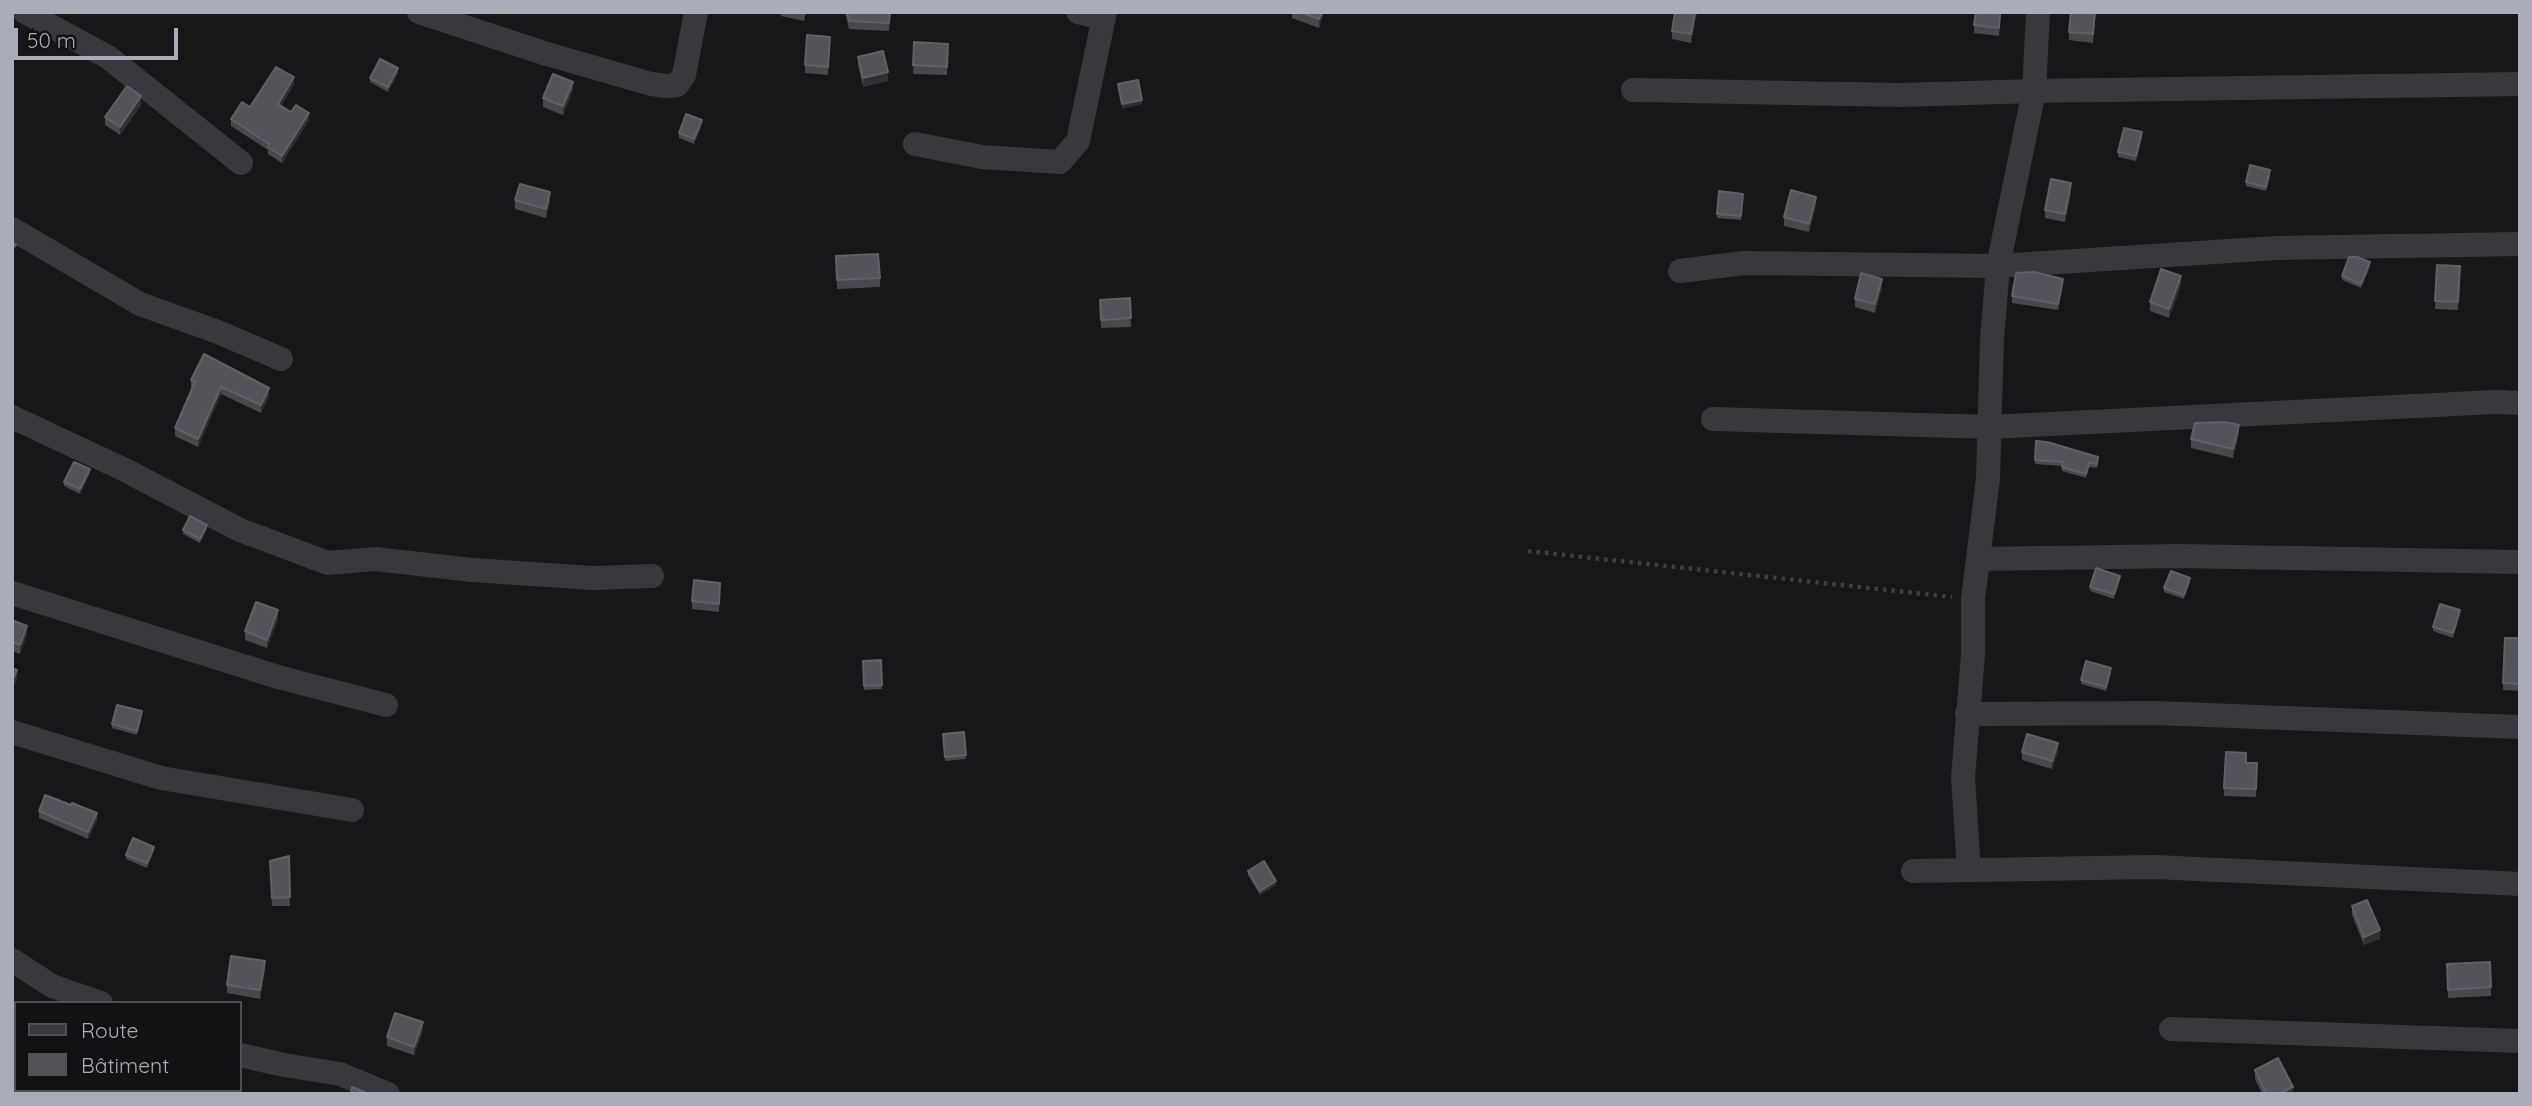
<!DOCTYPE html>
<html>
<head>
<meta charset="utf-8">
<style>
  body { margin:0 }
  #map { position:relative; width:2532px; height:1106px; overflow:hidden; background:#171719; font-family:Quicksand,sans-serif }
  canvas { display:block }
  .frame { position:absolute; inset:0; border:14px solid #a9acb9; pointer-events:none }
  .legend { position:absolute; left:14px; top:1001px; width:228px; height:91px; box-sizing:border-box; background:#121214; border:2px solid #4e5056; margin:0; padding:9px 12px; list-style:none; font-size:21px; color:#a9acb9 }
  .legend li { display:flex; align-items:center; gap:14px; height:35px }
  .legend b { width:35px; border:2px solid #4e5056 }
  .scale { position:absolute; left:14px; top:28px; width:164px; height:32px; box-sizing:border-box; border:4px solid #a9acb9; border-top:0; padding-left:9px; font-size:21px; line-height:24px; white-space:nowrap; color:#a9acb9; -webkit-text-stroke:5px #121214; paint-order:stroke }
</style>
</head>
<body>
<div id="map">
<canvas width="2532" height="1106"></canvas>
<div class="frame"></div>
<ul class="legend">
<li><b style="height:9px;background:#38383e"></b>Route</li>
<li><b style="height:19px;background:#53535a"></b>Bâtiment</li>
</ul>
<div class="scale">50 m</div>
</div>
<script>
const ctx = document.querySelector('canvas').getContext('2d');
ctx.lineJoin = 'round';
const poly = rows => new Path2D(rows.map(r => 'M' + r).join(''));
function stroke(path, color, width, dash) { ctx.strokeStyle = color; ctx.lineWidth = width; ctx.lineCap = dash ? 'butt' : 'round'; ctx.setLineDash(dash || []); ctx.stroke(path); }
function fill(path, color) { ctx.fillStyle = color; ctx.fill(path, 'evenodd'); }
stroke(poly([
  [1528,551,1952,597]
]), '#3e3f45', 4.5, [3.5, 5]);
stroke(poly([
  [25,12,108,57,241,163],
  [419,12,547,54,651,84,667,86,677,85,684,75,696,12],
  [1078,12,1103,18],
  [1633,90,1901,95,2034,91,2520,84],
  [915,144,982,157,1060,162,1078,141,1105,12],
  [12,229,140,304,218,332,281,359],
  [1680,271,1744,263,1998,266,2276,248,2520,244],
  [12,417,125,470,240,530,328,563,375,559,472,570,593,578,652,576],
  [1713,419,1990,427,2495,402,2520,403],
  [1978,559,2180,556,2520,562],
  [12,593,278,677,386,705],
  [1967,714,2155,713,2520,727],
  [12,732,161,778,352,810],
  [1969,870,1963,778,1973,654,1973,599,1988,479,1992,339,1998,266,2034,91,2038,12],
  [1913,871,2155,867,2520,884],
  [12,960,52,986,101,1003],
  [2171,1029,2520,1041],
  [240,1055,284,1065,340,1074,388,1094]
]), '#38383e', 24);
fill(poly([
  [781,12,806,12,804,21,781,16],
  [845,12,890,12,889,31,849,29],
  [1292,12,1324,12,1319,28,1292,18],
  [1675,12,1697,12,1691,43,1672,39,1672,31],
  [2001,12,1999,36,1974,33,1974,25],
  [2095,17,2093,43,2069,40,2069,32],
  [914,42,948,44,947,75,913,74],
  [830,45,828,75,805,73,805,65],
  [858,57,888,81,863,87,858,65],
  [398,73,388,92,370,82,370,78],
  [294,84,281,106,291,112,309,120,282,163,268,154,268,150,231,126,231,119,250,107],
  [573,90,563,115,543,107,543,98],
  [141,105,120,135,105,125,105,117],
  [702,124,694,144,679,138,679,133],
  [2142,136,2136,161,2118,157,2118,152],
  [2270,175,2266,191,2246,186,2246,182],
  [1719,191,1743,194,1741,220,1717,218],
  [2071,192,2065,222,2045,218,2045,210],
  [515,200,550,201,546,218,515,209],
  [1816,205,1809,232,1784,226,1784,217],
  [836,256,880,278,880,287,837,289],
  [2437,265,2460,275,2458,310,2435,309],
  [2370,267,2361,288,2342,280,2342,276],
  [2063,285,2058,310,2012,303,2012,296],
  [2181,285,2169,318,2150,311,2150,302],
  [1882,287,1875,313,1855,307,1855,299],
  [1130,298,1131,327,1101,328,1100,300],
  [191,380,269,396,261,413,221,394,198,447,175,436,175,428,193,389,191,388],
  [2239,434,2233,458,2191,448,2191,439],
  [2036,441,2098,461,2097,468,2089,467,2086,478,2062,471,2062,466,2035,464],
  [90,473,80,494,64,486,64,482],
  [207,529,200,543,183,534,183,530],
  [2120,580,2114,599,2090,591,2090,587],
  [2190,582,2184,599,2164,592,2164,588],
  [720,591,719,612,692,609,692,601],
  [2460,614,2453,638,2433,631,2433,627],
  [278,619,267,648,245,640,245,631],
  [12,620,27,634,20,654,12,651],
  [2520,638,2520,691,2503,690,2503,683],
  [881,660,882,689,864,690,863,661],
  [2111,672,2106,691,2081,684,2081,680],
  [142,716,137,735,112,728,112,724],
  [964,732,966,759,945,761,943,734],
  [2058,751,2052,769,2022,760,2022,752],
  [2246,763,2257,763,2256,797,2224,796,2224,788],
  [39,811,97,820,88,839,39,818],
  [154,851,147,868,126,859,126,855],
  [289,856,290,906,272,906,270,861],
  [1248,871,1276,885,1260,895,1248,875],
  [2352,906,2380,939,2364,945,2352,915],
  [265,970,260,999,227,993,227,985],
  [2447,973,2491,987,2491,996,2448,998],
  [423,1031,414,1055,387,1046,387,1037],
  [2255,1070,2293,1094,2262,1094,2255,1079]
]), '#48484e');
fill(poly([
  [1322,12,1324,12,1319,28,1319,19],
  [1695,12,1697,12,1691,43,1691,34],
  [398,68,398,73,388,92,388,87],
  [888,72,888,81,863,87,863,78],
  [294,77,294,84,278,111,278,104],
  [573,82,573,90,563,115,563,106],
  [141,96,141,105,120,135,120,127],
  [1142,100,1142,104,1122,109,1122,104],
  [309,113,309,120,282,163,282,156],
  [702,120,702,124,694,144,694,139],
  [2071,183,2071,192,2065,222,2065,214],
  [550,192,550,201,546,218,546,209],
  [1816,197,1816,205,1809,232,1809,224],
  [2370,262,2370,267,2361,288,2361,284],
  [2181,276,2181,285,2169,318,2169,309],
  [1882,279,1882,287,1875,313,1875,304],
  [2063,279,2063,285,2058,310,2058,304],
  [221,387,221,394,198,447,198,439],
  [269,388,269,396,261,413,261,405],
  [2239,425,2239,434,2233,458,2233,449],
  [90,469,90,473,80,494,80,489],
  [207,525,207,529,200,543,200,539],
  [2120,576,2120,580,2114,599,2114,594],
  [2190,578,2190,582,2184,599,2184,595],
  [278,610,278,619,267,648,267,640],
  [2460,610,2460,614,2453,638,2453,633],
  [27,626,27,634,20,654,20,645],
  [17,670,17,679,12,690,12,681],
  [2058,743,2058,751,2052,769,2052,761],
  [97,813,97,820,88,839,88,832],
  [154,847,154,851,147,868,147,863],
  [1276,881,1276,885,1260,895,1260,891],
  [2380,930,2380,939,2364,945,2364,937],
  [265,961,265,970,260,999,260,990],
  [423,1022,423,1031,414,1055,414,1047],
  [2293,1087,2293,1094,2279,1094]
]), '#303034');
const building = poly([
  [847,12,890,12,889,23,849,21,847,12],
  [1300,12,1322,12,1319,19,1300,12],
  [1675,12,1695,12,1691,34,1672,31,1675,12],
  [1976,12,2000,12,1999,28,1974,25,1976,12],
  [2071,12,2095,12,2093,34,2069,32,2071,12],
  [807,35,830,37,828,67,805,65,807,35],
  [914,42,948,44,947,67,913,65,914,42],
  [883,51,888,72,863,78,858,57,883,51],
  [380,59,398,68,388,87,370,78,380,59],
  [276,67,294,77,278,104,291,112,296,105,309,113,282,156,268,147,269,144,231,119,242,102,250,107,276,67],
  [553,74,573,82,563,106,543,98,553,74],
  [1138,80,1142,100,1122,104,1118,84,1138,80],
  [127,86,141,96,120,127,105,117,127,86],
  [686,114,702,120,694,139,679,133,686,114],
  [2124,128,2142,132,2136,156,2118,152,2124,128],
  [2250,165,2270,170,2266,187,2246,182,2250,165],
  [2051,179,2071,183,2065,214,2045,210,2051,179],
  [520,184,550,192,546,209,515,200,520,184],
  [1791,190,1816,197,1809,224,1784,217,1791,190],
  [1719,191,1743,194,1741,216,1717,214,1719,191],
  [12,242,16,245,12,249,12,242],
  [878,254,880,278,837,280,836,256,878,254],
  [2349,257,2357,257,2370,262,2361,284,2342,276,2349,257],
  [2437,265,2460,266,2458,302,2435,301,2437,265],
  [2161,269,2181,276,2169,309,2150,302,2161,269],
  [2034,272,2063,279,2058,304,2012,296,2016,273,2034,272],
  [1861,273,1882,279,1875,304,1855,299,1861,273],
  [1130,298,1131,318,1101,320,1100,300,1130,298],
  [204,354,269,388,261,405,221,387,198,439,175,428,195,382,191,380,204,354],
  [2224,422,2239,425,2233,449,2191,439,2195,423,2224,422],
  [2036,441,2047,442,2098,457,2097,464,2089,463,2086,474,2062,467,2063,462,2035,460,2036,441],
  [74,462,90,469,80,489,64,482,74,462],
  [190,516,207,525,200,539,183,530,190,516],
  [2096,568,2120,576,2114,594,2090,587,2096,568],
  [2171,571,2190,578,2184,595,2164,588,2171,571],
  [694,580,720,583,719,604,692,601,694,580],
  [256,602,278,610,267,640,245,631,256,602],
  [2440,604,2460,610,2453,633,2433,627,2440,604],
  [12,620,27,626,20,645,12,642,12,620],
  [2505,638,2520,638,2520,684,2503,683,2505,638],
  [881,660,882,685,864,686,863,661,881,660],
  [2086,661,2111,668,2106,687,2081,680,2086,661],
  [12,668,17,670,12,681,12,668],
  [117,705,142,711,137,731,112,724,117,705],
  [964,732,966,755,945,757,943,734,964,732],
  [2027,734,2058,743,2052,761,2022,752,2027,734],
  [2226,752,2246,753,2246,763,2257,763,2256,789,2224,788,2226,752],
  [45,795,71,805,72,803,97,813,88,832,39,811,45,795],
  [133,838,154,847,147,863,126,855,133,838],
  [289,856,290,897,272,898,270,861,289,856],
  [1264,861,1276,881,1260,891,1248,871,1264,861],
  [2367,900,2380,930,2364,937,2352,906,2367,900],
  [231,956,265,961,260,990,227,985,231,956],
  [2490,962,2491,987,2448,990,2447,964,2490,962],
  [395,1013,423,1022,414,1047,387,1037,395,1013],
  [2278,1058,2293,1087,2279,1094,2266,1094,2255,1070,2278,1058],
  [352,1087,369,1094,351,1094,352,1087]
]);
fill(building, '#53535a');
stroke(building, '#606168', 2);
</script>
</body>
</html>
